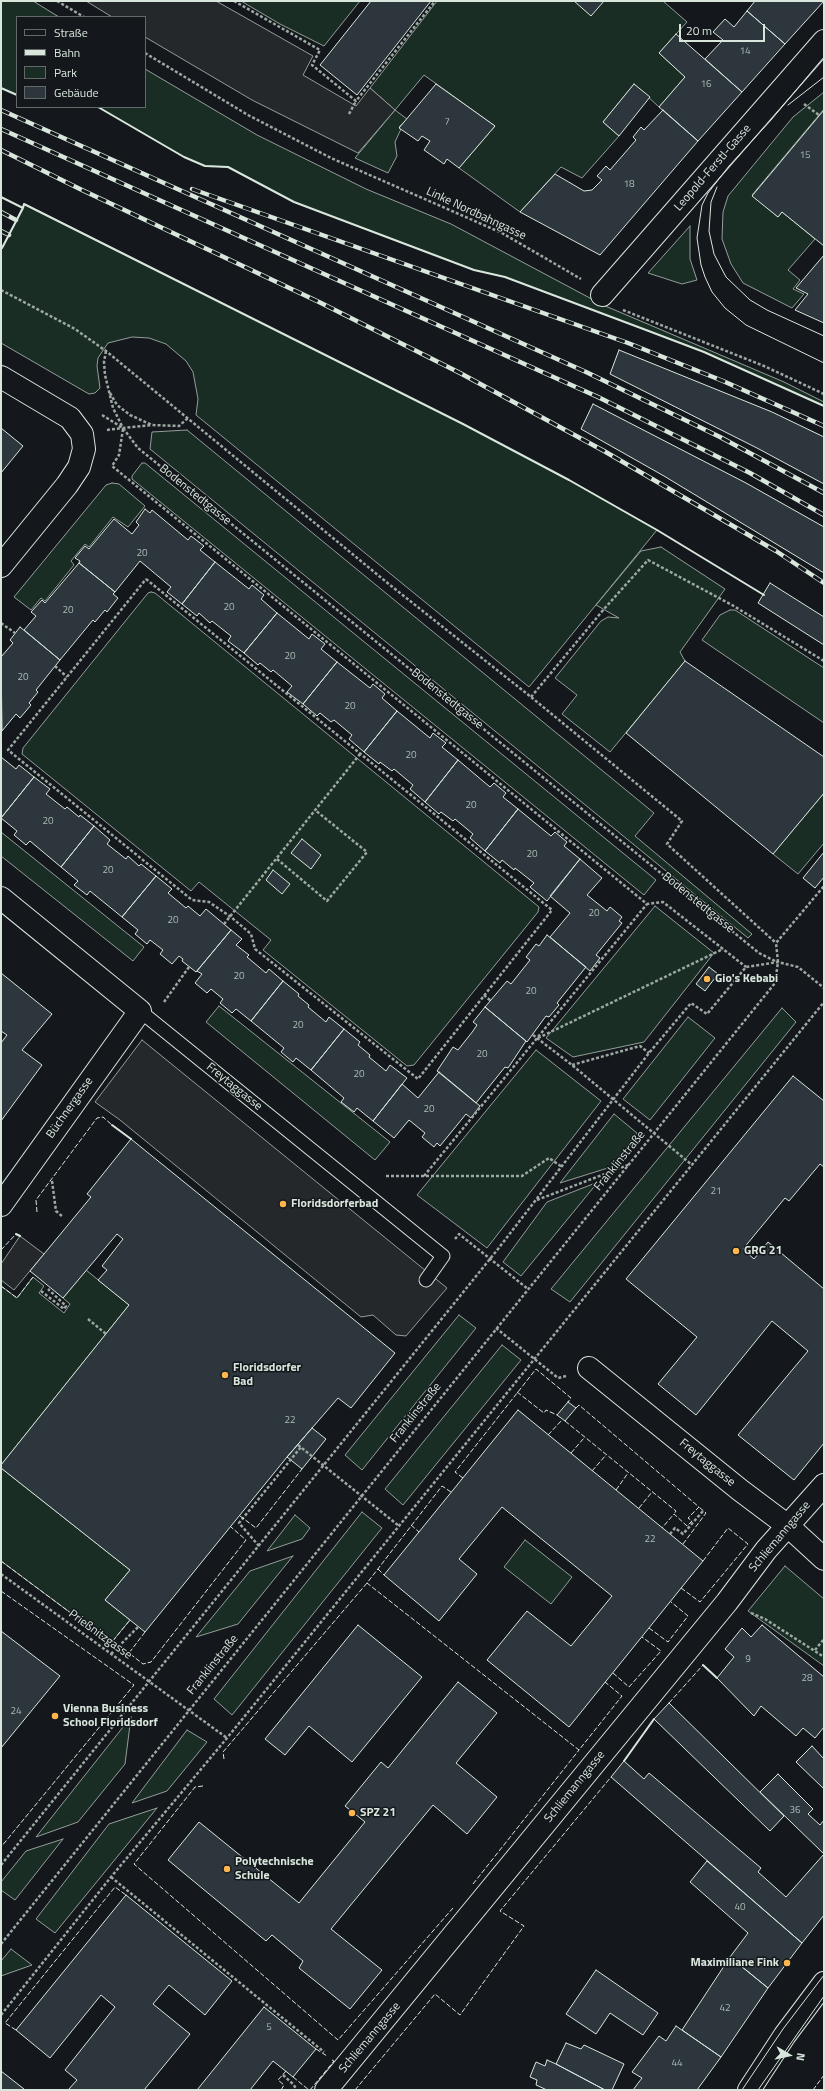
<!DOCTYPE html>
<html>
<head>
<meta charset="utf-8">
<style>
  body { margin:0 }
  #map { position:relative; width:825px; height:2091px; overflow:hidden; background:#14181c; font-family:"Titillium Web",sans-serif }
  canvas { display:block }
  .frame { position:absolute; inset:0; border:2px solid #d8e6dc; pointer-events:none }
  .legend { position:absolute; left:16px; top:16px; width:130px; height:92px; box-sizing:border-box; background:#14181c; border:1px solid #626a69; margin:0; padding:5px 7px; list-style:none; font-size:12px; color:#d8e6dc }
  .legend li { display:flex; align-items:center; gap:8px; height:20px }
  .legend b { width:20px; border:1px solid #626a69 }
  .north { position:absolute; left:769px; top:2035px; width:40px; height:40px; -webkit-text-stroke:3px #14181c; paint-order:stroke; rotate:99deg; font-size:11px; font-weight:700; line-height:16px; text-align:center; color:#d8e6dc }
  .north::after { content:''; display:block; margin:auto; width:14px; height:18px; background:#d8e6dc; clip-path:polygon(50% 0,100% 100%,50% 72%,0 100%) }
  .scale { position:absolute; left:679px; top:24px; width:86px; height:18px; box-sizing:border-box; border:2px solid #d8e6dc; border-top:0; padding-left:5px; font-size:12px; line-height:14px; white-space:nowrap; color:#d8e6dc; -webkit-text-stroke:3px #14181c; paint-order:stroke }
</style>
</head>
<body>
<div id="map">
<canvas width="825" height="2091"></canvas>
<div class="frame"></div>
<ul class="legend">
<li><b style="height:5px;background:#14181c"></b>Straße</li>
<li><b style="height:5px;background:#d8e6dc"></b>Bahn</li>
<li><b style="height:11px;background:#1a2d24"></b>Park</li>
<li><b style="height:11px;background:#2c363c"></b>Gebäude</li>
</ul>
<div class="north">N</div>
<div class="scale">20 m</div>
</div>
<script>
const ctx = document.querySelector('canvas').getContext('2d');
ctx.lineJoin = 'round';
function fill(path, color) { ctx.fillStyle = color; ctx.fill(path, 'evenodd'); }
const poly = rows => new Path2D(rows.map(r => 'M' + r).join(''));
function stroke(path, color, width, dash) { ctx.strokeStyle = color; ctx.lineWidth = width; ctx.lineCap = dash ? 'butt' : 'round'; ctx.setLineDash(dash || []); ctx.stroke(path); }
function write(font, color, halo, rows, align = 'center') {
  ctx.font = font + ' "Titillium Web",sans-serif'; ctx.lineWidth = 3; ctx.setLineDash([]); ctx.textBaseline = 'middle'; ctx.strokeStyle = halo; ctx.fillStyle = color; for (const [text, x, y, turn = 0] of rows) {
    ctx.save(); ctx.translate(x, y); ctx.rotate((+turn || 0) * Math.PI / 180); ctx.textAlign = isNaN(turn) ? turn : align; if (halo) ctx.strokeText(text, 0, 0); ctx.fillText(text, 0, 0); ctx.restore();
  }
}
const green = poly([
  [1,1,33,1,59,17,17,17,17,95,1,88,1,1],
  [241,1,360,1,324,46,280,24,241,1],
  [437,1,663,1,687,22,659,53,685,77,659,107,634,84,603,122,619,136,582,178,561,167,520,212,459,168,495,126,424,75,395,110,407,119,399,127,401,129,395,142,397,156,388,173,355,158,395,110,370,88,437,1],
  [145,69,257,135,366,189,451,224,603,305,784,382,824,402,824,406,704,352,646,330,505,277,474,270,294,202,228,167,205,166,184,157,98,107,145,107,145,69],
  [824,92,824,109,752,195,778,217,782,212,815,239,788,270,800,280,793,289,804,294,792,308,743,283,731,264,722,239,723,212,728,196,793,117,824,92],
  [24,204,463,424,569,480,657,530,529,687,196,415,198,399,193,372,186,361,166,344,149,338,132,337,108,343,98,358,97,366,100,388,95,393,89,394,1,343,1,247,3,247,24,204],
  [690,226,690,259,697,280,682,284,648,273,690,226],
  [187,430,654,813,635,836,752,934,748,938,150,449,152,432,187,430],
  [142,463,145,463,656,880,644,895,132,479,132,476,142,463],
  [112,483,119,484,145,506,128,527,113,517,89,547,85,544,71,561,74,565,45,601,41,598,31,610,14,597,106,485,112,483],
  [661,547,725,589,680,652,685,661,610,752,562,714,577,695,555,678,601,621,608,617,619,618,596,605,641,551,661,547],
  [151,592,155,593,539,907,538,912,414,1065,407,1066,263,950,271,940,199,882,191,891,22,754,23,748,148,593,151,592],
  [730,610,735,610,824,668,824,723,702,640,720,615,730,610],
  [824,793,824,843,798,874,773,854,824,793],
  [1,832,144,947,133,961,1,856,1,832],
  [655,906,714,953,644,1042,573,1057,546,1038,655,906],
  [219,1006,390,1142,375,1160,206,1022,219,1006],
  [782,1008,796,1022,570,1302,551,1289,782,1008],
  [688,1017,715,1038,650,1120,623,1099,688,1017],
  [536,1050,601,1101,487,1248,417,1195,536,1050],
  [614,1114,637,1133,611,1167,560,1183,614,1114],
  [598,1182,521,1276,503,1262,547,1202,598,1182],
  [86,1270,129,1305,1,1465,1,1286,17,1298,33,1277,44,1286,39,1293,64,1313,70,1304,63,1298,86,1270],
  [459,1315,476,1328,362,1470,345,1455,459,1315],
  [502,1345,521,1360,403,1505,385,1489,502,1345],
  [1,1468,130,1570,105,1600,130,1620,111,1643,1,1561,1,1468],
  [362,1512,382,1528,232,1715,214,1699,362,1512],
  [295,1515,310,1528,302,1539,267,1551,295,1515],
  [525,1540,572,1577,551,1604,504,1567,525,1540],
  [293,1556,238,1624,196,1637,250,1571,293,1556],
  [785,1566,824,1599,824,1666,748,1611,785,1566],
  [131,1717,125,1764,78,1822,36,1837,131,1717],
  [187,1730,207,1742,167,1791,132,1803,187,1730],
  [157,1808,55,1933,36,1919,109,1824,157,1808],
  [63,1839,15,1900,1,1890,1,1882,26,1851,63,1839],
  [11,1949,32,1965,1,1976,1,1961,11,1949]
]);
fill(green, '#1a2d24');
stroke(green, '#939e99', 1);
const parking = poly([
  [86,1,216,1,313,56,303,75,356,106,370,88,395,110,358,153,252,100,145,37,145,17,112,17,86,1],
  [142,1040,447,1288,406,1336,396,1335,373,1315,361,1317,120,1120,95,1102,142,1040],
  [20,1236,44,1254,14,1290,1,1280,1,1264,20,1236]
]);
fill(parking, '#24282b');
stroke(parking, '#939e99', 1);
const building = poly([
  [371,1,431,1,357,95,320,65,371,1],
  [574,1,604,1,591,16,574,1],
  [755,1,824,1,785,44,747,11,755,1],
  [747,11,785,44,742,92,705,59,723,40,713,32,725,19,734,27,747,11],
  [676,34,742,92,698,141,659,107,685,77,659,53,676,34],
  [436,84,495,126,459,168,447,159,444,164,424,150,430,141,422,136,418,141,399,128,436,84],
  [634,84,650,97,619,136,603,122,634,84],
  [663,110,698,141,600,255,520,212,555,174,584,191,592,190,602,180,597,176,606,166,610,170,636,140,633,137,641,127,644,130,663,110],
  [824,110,824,246,782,212,778,217,752,196,824,110],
  [824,255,824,323,795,310,808,294,796,288,824,255],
  [619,350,772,412,824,437,824,484,757,448,610,374,619,350],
  [593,404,746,483,824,527,824,573,664,476,581,429,593,404],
  [1,428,23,446,1,473,1,428],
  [145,509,150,513,152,510,188,540,191,536,204,546,200,550,215,562,182,604,167,592,171,587,140,561,115,592,79,563,80,561,75,558,85,546,89,549,114,519,132,534,139,525,136,522,145,509],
  [215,562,249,589,252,585,264,595,261,599,277,613,244,653,228,641,231,636,212,621,210,623,199,613,197,616,182,604,215,562],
  [79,563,115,592,113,594,118,598,107,612,105,610,95,622,93,620,60,660,24,630,36,616,31,612,42,600,45,603,79,563],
  [770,583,824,617,824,645,758,603,770,583],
  [277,613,309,639,312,634,325,644,321,649,337,662,303,704,287,692,292,686,273,670,271,672,260,663,258,665,244,653,277,613],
  [20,627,60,660,36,690,38,692,29,703,31,705,20,718,16,714,2,731,1,657,13,643,10,640,20,627],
  [685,661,824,757,824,793,773,854,626,733,685,661],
  [337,662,370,688,373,684,385,694,382,698,397,711,364,752,349,739,352,735,334,720,331,722,320,713,317,716,303,704,337,662],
  [397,711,430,738,433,733,446,743,442,747,458,760,425,802,410,789,413,785,394,769,392,771,380,762,379,764,364,752,397,711],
  [1,757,16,769,19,765,34,777,1,818,1,757],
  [458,760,490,787,494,783,506,793,503,797,518,809,485,851,470,838,473,834,455,819,453,821,441,812,439,814,425,802,458,760],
  [34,777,50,789,46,794,65,809,67,807,79,817,80,815,94,826,61,867,30,841,26,845,14,835,17,831,1,818,34,777],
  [518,809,551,836,555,832,567,842,564,846,580,859,547,901,530,887,534,883,515,868,514,870,502,860,500,863,485,851,518,809],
  [94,826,110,840,107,844,126,859,128,856,139,866,141,864,156,876,122,917,90,891,87,895,74,885,78,881,61,867,94,826],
  [302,839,321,855,311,869,291,853,302,839],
  [824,852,824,877,815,888,803,878,824,852],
  [580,859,602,878,587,895,607,911,610,907,622,917,619,921,622,923,596,955,600,958,590,971,550,937,570,913,550,896,580,859],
  [273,870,290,884,282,894,266,880,273,870],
  [156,876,172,889,168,893,186,908,188,906,200,916,206,909,231,930,196,972,182,961,183,959,179,956,172,964,160,954,163,950,150,940,147,944,135,934,138,930,122,917,156,876],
  [231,930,242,939,236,945,249,955,247,957,266,973,269,969,283,981,251,1021,236,1009,232,1013,220,1003,223,999,211,989,207,993,195,983,202,974,197,971,231,930],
  [547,935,586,967,557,1003,559,1005,549,1017,546,1016,527,1042,485,1007,507,981,511,984,530,960,526,957,536,944,539,946,547,935],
  [709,967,718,974,705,991,696,984,709,967],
  [1,973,52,1014,22,1050,42,1065,1,1121,1,1043,7,1035,1,1031,1,973],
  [283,981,299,994,298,996,309,1005,308,1007,326,1022,329,1017,344,1029,311,1070,296,1058,293,1062,281,1052,284,1048,251,1021,283,981],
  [485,1007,526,1041,508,1068,505,1067,476,1103,437,1071,453,1047,458,1050,473,1031,477,1025,473,1022,485,1007],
  [344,1029,360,1042,358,1045,370,1055,369,1057,386,1071,390,1065,407,1078,373,1121,357,1108,354,1112,341,1102,344,1098,311,1070,344,1029],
  [439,1072,480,1106,471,1118,466,1114,440,1146,437,1143,434,1147,422,1137,425,1133,409,1120,394,1138,373,1121,402,1084,418,1098,439,1072],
  [793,1076,824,1101,824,1167,820,1164,789,1201,785,1198,743,1249,754,1259,768,1242,824,1289,824,1443,794,1480,738,1435,808,1351,772,1321,696,1415,658,1384,697,1337,626,1279,793,1076],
  [131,1139,395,1353,351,1408,338,1398,287,1457,145,1632,105,1600,130,1570,1,1468,1,1465,129,1305,98,1280,107,1270,102,1266,123,1239,117,1234,63,1298,30,1271,91,1197,87,1194,131,1139],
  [568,1402,576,1408,565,1421,557,1415,568,1402],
  [518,1410,703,1561,569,1727,487,1660,527,1611,571,1646,612,1596,502,1507,459,1559,477,1574,439,1621,384,1575,518,1410],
  [312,1428,326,1439,302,1469,287,1457,312,1428],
  [358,1625,422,1677,352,1762,309,1726,285,1755,265,1739,358,1625],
  [762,1625,824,1677,824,1727,815,1738,803,1728,796,1736,761,1706,754,1716,717,1678,734,1657,725,1649,742,1628,751,1637,762,1625],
  [1,1631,60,1676,1,1748,1,1631],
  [458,1682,497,1713,456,1763,497,1797,467,1834,433,1805,331,1929,382,1970,350,2009,299,1968,303,1961,272,1935,266,1941,168,1860,199,1822,299,1903,365,1822,345,1806,381,1762,388,1768,458,1682],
  [669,1703,784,1816,770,1831,654,1719,669,1703],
  [812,1746,824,1759,824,1789,796,1762,812,1746],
  [624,1761,644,1779,649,1773,761,1868,758,1872,786,1897,824,1854,824,1915,802,1943,611,1777,624,1761],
  [778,1774,813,1809,808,1814,820,1825,824,1820,824,1854,760,1792,778,1774],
  [707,1861,802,1943,768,1988,730,1957,748,1933,690,1882,707,1861],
  [126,1895,232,1981,205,2015,169,1985,153,2004,190,2034,144,2090,68,2090,77,2080,65,2070,115,2007,101,1995,50,2058,16,2030,126,1895],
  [730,1957,768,1988,721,2057,682,2030,730,1957],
  [596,1970,658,2013,643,2035,610,2013,596,2034,566,2014,596,1970],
  [264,2007,316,2049,293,2077,273,2061,250,2090,197,2090,264,2007],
  [676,2026,721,2057,697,2090,633,2090,642,2078,632,2072,659,2036,666,2041,676,2026],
  [566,2043,581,2049,584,2045,624,2064,612,2090,605,2090,556,2064,566,2043],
  [547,2060,556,2064,605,2090,547,2090,536,2085,537,2080,530,2077,536,2062,545,2066,547,2060],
  [1,2071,24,2089,23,2090,1,2090,1,2071]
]);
fill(building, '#2c363c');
stroke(building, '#d8e6dc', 1);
const service = poly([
  [140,1011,443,1256,426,1280]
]);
const minor = poly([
  [602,295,824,41],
  [1,377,70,418,82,434,84,449,79,467,67,485,1,566],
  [1,898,140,1011,1,1205],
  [589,1368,740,1490,788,1526,824,1559],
  [326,2090,727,1602,766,1550,824,1485],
  [749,2090,785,2035,824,1983]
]);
stroke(service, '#d8e6dc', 15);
stroke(minor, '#d8e6dc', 24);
stroke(poly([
  [57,1,84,17],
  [234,1,320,50,312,65,356,101,435,1],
  [145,53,248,115,331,158,502,233,581,279],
  [804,104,819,115],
  [349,114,356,101],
  [1,290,75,329,106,351,390,585,531,697,682,821,667,844,776,943],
  [623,310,764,366,824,394],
  [106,351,104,362,105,375,113,408,123,428,152,425],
  [110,393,117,405,130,415,152,425,179,426,188,418],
  [102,415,123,428,138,448,759,953,777,962],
  [123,429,119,455,112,466,647,904,663,902,746,967],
  [107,430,122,428],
  [146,579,552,910,418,1079,255,949,251,934,231,917,209,902,192,900,8,750,146,579],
  [1,623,15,633],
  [55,666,67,677],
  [531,697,604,609,648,560,732,605,824,661],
  [277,859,327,901,367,852,315,810],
  [224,924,360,754],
  [484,995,491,1001],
  [164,1002,189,967],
  [533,1035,572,1065,692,1165],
  [538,1038,723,949],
  [572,1065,640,1046,649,1053],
  [386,1176,522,1176,549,1158,562,1167],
  [424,1176,647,904],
  [52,1181,56,1211,63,1217],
  [537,1200,628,1165],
  [455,1239,459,1234,528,1289],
  [41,1291,64,1309,66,1306,48,1289],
  [88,1319,106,1334],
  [496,1328,558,1378,566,1376],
  [298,1445,399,1526],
  [670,1534,675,1528,683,1534,703,1511],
  [259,1546,239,1523,301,1447],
  [1,1574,227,1738],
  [751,1613,765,1619,824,1657],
  [815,1650,824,1639],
  [111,1654,138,1627],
  [1,1865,498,1249,649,1053,691,1003,707,1014,746,967,778,962,798,967,824,988],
  [111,1877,324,2052],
  [1,1944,775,983,778,962,776,943,824,886],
  [1,2015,111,1877,227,1738,824,1002],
  [283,2075,293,2084,297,2090]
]), '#9da8a2', 2.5, [3, 2]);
stroke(service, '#14181c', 13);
stroke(minor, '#14181c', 22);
stroke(poly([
  [824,57,771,120,729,166,708,193,702,205,697,238,701,265,705,277,712,292,725,308,746,325,824,363],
  [788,105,824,77],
  [717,187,711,202,709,231,714,254,726,277,750,300,767,310,824,336],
  [742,2090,783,2029,824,1975],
  [758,2090,824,1996]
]), '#d8e6dc', 1);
const rail = poly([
  [1,110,586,372,720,437,824,493],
  [1,129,598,397,750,473,824,515],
  [1,150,82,190,319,302,460,373,604,451,776,551,824,583],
  [192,189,628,343,723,381,824,426],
  [1,212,16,220],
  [1,231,9,235]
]);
stroke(rail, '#d8e6dc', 4.5);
stroke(rail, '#14181c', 3, [9]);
stroke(poly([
  [37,1212,36,1200,97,1118,103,1117,112,1125],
  [1,1250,16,1234],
  [1,1286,17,1298,33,1277],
  [517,1392,544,1413,546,1410,557,1415],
  [576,1408,579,1405,699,1507,688,1518,692,1521,687,1526,674,1514,662,1528],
  [565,1421,676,1511,674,1514],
  [548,1435,562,1420],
  [571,1453,584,1438],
  [592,1471,606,1455],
  [463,1478,455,1472,536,1369,571,1398,568,1402],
  [616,1490,628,1473],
  [451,1492,442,1486,367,1583,579,1750,622,1696,605,1682],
  [639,1508,652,1492],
  [240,1516,256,1528,302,1469,300,1467],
  [411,1525,419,1532],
  [683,1544,706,1513,699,1507],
  [1,1561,111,1643,130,1620],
  [378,1569,384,1575],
  [681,1588,700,1602,748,1544,728,1528,703,1561],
  [1,1591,134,1685,1,1847],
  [649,1628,668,1642,688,1616,671,1602],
  [145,1632,129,1653,143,1664,151,1662,246,1540,231,1527],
  [613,1673,629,1687,661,1651,642,1637],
  [669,1703,703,1665],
  [224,1759,223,1752,367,1583],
  [203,1786,195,1787,134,1864,338,2040,453,1908],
  [473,1884,579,1750],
  [16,2030,5,2023,115,1887,126,1895],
  [316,2049,327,2056],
  [293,2077,309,2090],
  [281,2090,284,2085,278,2080,286,2071],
  [310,2090,334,2061,332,2060],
  [355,2090,435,1994,460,2015,524,1926,500,1911,611,1777],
  [813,2090,824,2075]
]), '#d8e6dc', 1, [5, 2]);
stroke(poly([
  [1,88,17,95],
  [98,107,184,157,205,166,228,167,294,202,474,270,505,277,646,330,704,352,824,406],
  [1,197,23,208,2,248,1,247],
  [23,208,24,204,463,424,569,480,657,530,764,595],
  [112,1125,131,1139],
  [16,1234,20,1236],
  [703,1665,717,1678],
  [624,1761,654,1719]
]), '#d8e6dc', 2);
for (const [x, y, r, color] of [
  [707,979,4,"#ffb74d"],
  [283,1204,4,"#ffb74d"],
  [736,1251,4,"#ffb74d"],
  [225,1375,4,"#ffb74d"],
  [55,1716,4,"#ffb74d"],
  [352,1813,4,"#ffb74d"],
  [227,1869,4,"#ffb74d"],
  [787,1963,4,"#ffb74d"]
]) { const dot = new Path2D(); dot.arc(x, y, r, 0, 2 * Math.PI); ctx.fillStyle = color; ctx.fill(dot); stroke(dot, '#14181c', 1.5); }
write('10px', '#adbab4', null, [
  ["14",745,52],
  ["16",706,85],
  ["7",447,123],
  ["15",805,156],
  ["18",629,185],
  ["20",142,554],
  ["20",229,608],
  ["20",68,611],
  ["20",290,657],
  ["20",23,678],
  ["20",350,707],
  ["20",411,756],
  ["20",471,806],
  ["20",48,822],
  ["20",532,855],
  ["20",108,871],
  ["20",594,914],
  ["20",173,921],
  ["20",239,977],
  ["20",531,992],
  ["20",298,1026],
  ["20",482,1055],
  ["20",359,1075],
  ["20",429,1110],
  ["21",716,1192],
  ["22",290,1421],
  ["22",650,1540],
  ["9",748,1660],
  ["28",807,1679],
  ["24",16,1712],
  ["36",795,1811],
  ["40",740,1908],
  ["42",725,2009],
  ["5",269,2028],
  ["44",677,2064]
]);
write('12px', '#d8e6dc', '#14181c', [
  ["Leopold-Ferstl-Gasse",713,168,-49],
  ["Linke Nordbahngasse",476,214,25],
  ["Bodenstedtgasse",195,495,39],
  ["Bodenstedtgasse",447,699,39],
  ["Bodenstedtgasse",698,903,39],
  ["Freytaggasse",234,1087,39],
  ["Büchnergasse",70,1108,-55],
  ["Franklinstraße",620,1161,-51],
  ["Franklinstraße",416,1413,-51],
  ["Freytaggasse",707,1463,39],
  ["Schliemanngasse",780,1537,-50],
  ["Prießnitzgasse",100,1635,36],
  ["Franklinstraße",213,1665,-51],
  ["Schliemanngasse",575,1787,-51],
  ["Schliemanngasse",370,2038,-50]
]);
write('bold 12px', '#d8e6dc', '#14181c', [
  ["Gio's Kebabi",715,979],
  ["Floridsdorferbad",291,1204],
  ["GRG 21",744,1251],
  ["Floridsdorfer",233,1368],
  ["Bad",233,1382],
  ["Vienna Business",63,1709],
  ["School Floridsdorf",63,1723],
  ["SPZ 21",360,1813],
  ["Polytechnische",235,1862],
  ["Schule",235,1876],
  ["Maximiliane Fink",779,1963,"right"]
], 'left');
</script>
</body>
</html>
